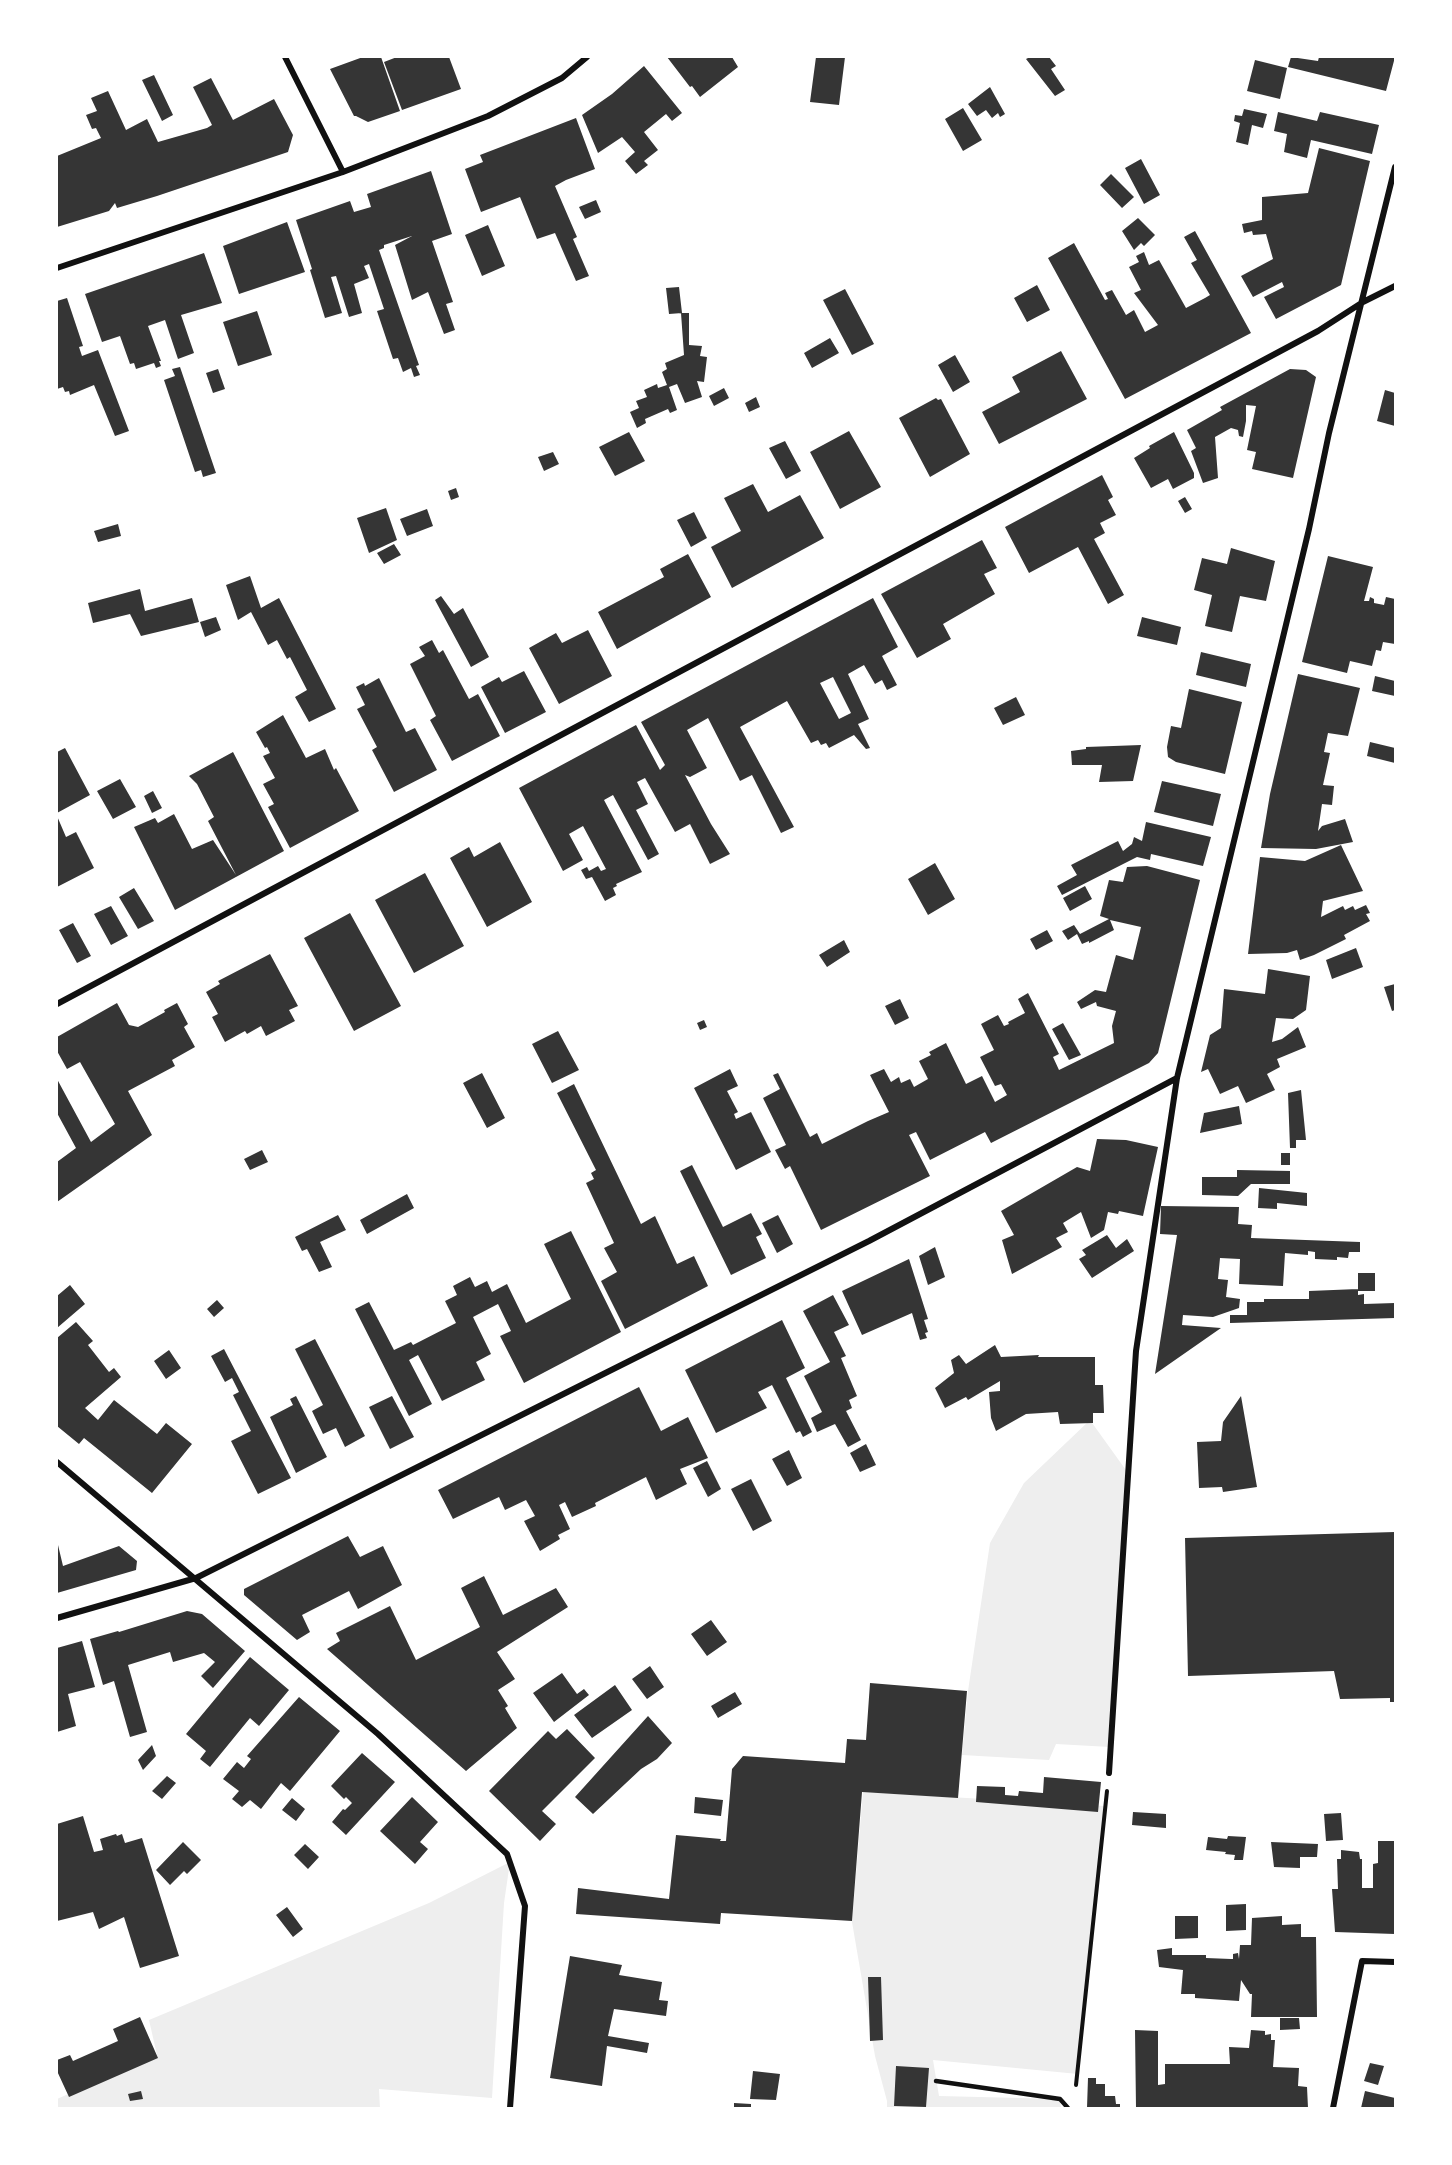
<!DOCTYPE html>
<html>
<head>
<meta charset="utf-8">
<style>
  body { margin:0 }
  #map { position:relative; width:1452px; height:2165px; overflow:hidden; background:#fff; font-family:"Nunito Sans",sans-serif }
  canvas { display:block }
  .frame { position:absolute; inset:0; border:58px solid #fff; pointer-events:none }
</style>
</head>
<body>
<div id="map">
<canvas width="1452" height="2165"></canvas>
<div class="frame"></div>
</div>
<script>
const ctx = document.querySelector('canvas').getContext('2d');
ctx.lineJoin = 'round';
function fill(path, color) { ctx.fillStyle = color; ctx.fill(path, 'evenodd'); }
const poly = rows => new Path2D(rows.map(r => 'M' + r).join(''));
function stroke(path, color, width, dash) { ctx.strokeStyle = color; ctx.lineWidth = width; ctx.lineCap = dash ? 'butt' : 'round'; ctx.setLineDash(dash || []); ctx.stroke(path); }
fill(poly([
  [1090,1420,1128,1473,1110,1747,1056,1744,1049,1760,962,1755,968,1691,990,1543,1024,1483],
  [863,1792,1105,1806,1078,2074,933,2060,939,2096,1060,2099,1061,2108,887,2108,887,2101,875,2056,852,1922],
  [510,1862,504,1903,492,2098,379,2089,380,2108,57,2108,57,2099,157,2055,149,2020,429,1903]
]), '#eee');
fill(poly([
  [363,57,381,57,400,111,368,122,356,116,354,116,330,69],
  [397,57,449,57,461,89,402,110,384,62],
  [667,57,732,57,738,67,700,97,692,86,690,87],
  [816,57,845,57,839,105,810,102],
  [1030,57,1049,57,1056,66,1051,69,1065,90,1055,96,1026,59],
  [1291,57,1318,61,1319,57,1395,57,1386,91,1288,67],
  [1255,60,1287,68,1280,99,1247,91],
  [644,66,682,113,672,121,666,114,644,132,658,150,644,161,648,165,636,174,625,161,635,152,622,137,598,153,582,115,612,94],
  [154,75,173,115,162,121,142,80],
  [211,78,233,120,274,99,293,135,288,152,157,196,117,208,115,203,109,211,57,227,57,156,101,138,96,128,92,129,86,115,97,111,91,98,108,91,126,130,147,119,158,142,207,128,212,125,193,87],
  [990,87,1005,114,1000,117,998,113,992,118,986,110,977,116,968,104],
  [963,108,982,140,963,151,945,119],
  [1244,109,1267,114,1263,128,1252,125,1248,145,1236,142,1240,123,1234,121,1235,115,1242,116],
  [1278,112,1317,121,1320,112,1379,125,1372,154,1311,140,1307,158,1284,152,1287,134,1274,131],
  [576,118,595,169,566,180,555,186,577,237,573,239,589,276,576,281,555,233,537,239,520,197,481,212,465,169,483,162,480,155],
  [1319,148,1370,161,1341,285,1276,319,1264,297,1284,287,1282,282,1253,297,1241,276,1273,259,1266,234,1253,235,1252,231,1244,233,1242,224,1262,220,1262,197,1308,193],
  [1141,159,1160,195,1144,204,1125,168],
  [431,171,452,234,432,241,453,302,446,304,455,330,444,334,428,292,412,300,395,245,412,236,384,245,384,248,379,250,419,365,416,366,420,375,414,377,411,368,403,372,398,358,393,359,377,311,384,309,369,264,364,266,369,278,354,284,362,313,349,317,336,276,331,277,342,313,325,318,310,270,312,269,296,220,350,201,354,212,371,207,367,194],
  [1111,174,1134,197,1122,208,1100,185],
  [596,200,601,212,585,219,579,207],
  [1138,218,1155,235,1144,246,1141,243,1134,250,1122,231],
  [287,222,305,272,239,294,223,246],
  [488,225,505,266,482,276,465,235],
  [1195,231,1251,333,1125,399,1048,258,1074,243,1105,300,1108,299,1105,293,1112,290,1126,315,1134,310,1145,332,1158,325,1134,293,1141,290,1129,267,1139,262,1136,256,1144,252,1149,265,1159,260,1186,308,1205,298,1210,295,1191,263,1197,260,1184,237],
  [204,253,222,303,181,315,194,353,178,359,165,320,148,326,161,361,159,361,161,366,156,368,154,363,136,369,134,363,130,364,120,336,102,342,85,294],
  [1037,285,1050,310,1027,322,1014,298],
  [679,287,682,313,669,314,666,288],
  [845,289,874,344,852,355,823,300],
  [67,298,83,346,79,347,82,356,98,350,129,431,115,436,94,385,70,395,69,391,65,392,63,387,57,389,57,301],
  [257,311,272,355,238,366,223,322],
  [681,313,689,313,689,345,702,346,700,356,707,357,704,382,697,381,702,397,685,403,677,384,669,387,677,410,670,413,668,409,645,419,646,423,637,428,630,412,639,408,636,401,647,397,644,390,657,384,658,388,667,385,662,372,667,369,665,363,684,355],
  [830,338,839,353,812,368,804,353],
  [1061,351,1087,399,999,444,982,412,1020,392,1012,377],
  [955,355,970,382,953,392,938,365],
  [180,367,216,473,203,477,201,470,195,472,164,380,175,376,172,369],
  [218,369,225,389,213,393,206,373],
  [1290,369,1306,370,1316,377,1293,478,1252,469,1256,452,1247,450,1256,406,1246,405,1246,421,1243,437,1239,436,1238,430,1231,428,1215,437,1218,478,1203,483,1191,451,1196,448,1187,430,1222,410,1220,407],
  [724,388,729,398,714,406,709,396],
  [1385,390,1395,393,1395,426,1377,421],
  [756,397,760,407,749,412,745,403],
  [936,398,938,400,941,399,970,454,930,477,899,418],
  [849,431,881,487,840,509,810,452],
  [629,432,645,461,615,476,599,447],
  [1174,432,1194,473,1194,478,1173,489,1168,479,1151,488,1134,458,1150,448,1149,446],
  [785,441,801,471,786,479,769,448],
  [553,452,559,464,544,471,538,457],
  [1102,475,1113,497,1108,500,1116,515,1100,523,1105,533,1094,539,1124,595,1108,604,1078,547,1029,573,1005,527],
  [753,484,768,512,800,495,824,538,732,588,711,547,741,531,724,498],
  [456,488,459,497,451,500,448,491],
  [1185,497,1192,509,1185,513,1178,501],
  [386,508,397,540,369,553,357,518],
  [427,509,433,526,407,536,400,519],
  [694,512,707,538,691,547,677,520],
  [118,524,121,536,98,542,94,531],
  [982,540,997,568,984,574,995,594,943,624,951,639,917,658,881,594],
  [394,544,401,555,384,564,377,553],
  [1231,548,1275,561,1266,601,1240,596,1232,632,1205,626,1212,595,1194,590,1202,558,1227,564],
  [688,554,711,597,617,649,598,612,664,577,660,569],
  [1328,556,1373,567,1364,601,1369,601,1370,597,1374,599,1374,603,1384,605,1386,597,1395,599,1395,644,1383,642,1381,651,1376,650,1372,666,1350,661,1347,673,1302,662],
  [250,576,261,608,279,598,336,709,309,722,295,697,307,690,290,657,287,659,277,640,268,645,251,612,238,620,226,585],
  [140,589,145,611,192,598,199,622,141,636,130,614,93,623,88,603],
  [441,596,454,614,463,608,489,657,471,667,435,600],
  [873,598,898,647,882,656,897,685,887,690,882,680,875,684,864,665,848,674,869,719,858,724,870,748,866,749,854,735,829,748,826,743,821,745,818,740,811,743,787,701,740,727,794,827,781,833,752,775,740,781,708,718,687,730,707,768,690,777,685,775,711,824,730,854,710,864,690,824,675,832,645,778,637,782,648,804,636,810,659,854,648,860,613,795,604,800,642,872,616,884,617,886,613,888,616,895,605,901,592,877,586,879,581,870,587,867,589,871,598,866,601,871,606,869,583,826,569,834,583,860,563,871,519,788,636,725,660,770,665,765,641,722],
  [833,677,851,713,839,719,820,683],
  [216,617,221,630,205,637,200,622],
  [1142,617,1181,627,1177,645,1137,636],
  [588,630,612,676,559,704,529,648,556,633,562,643],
  [432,640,439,653,443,650,469,699,478,694,500,736,452,761,430,720,436,716,410,664,425,656,419,647],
  [1201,652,1251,664,1246,687,1196,675],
  [524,671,546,712,505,733,481,687,499,677,502,682],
  [1298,674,1360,688,1348,736,1328,733,1324,752,1330,753,1323,785,1334,786,1332,805,1322,804,1318,831,1322,826,1345,819,1353,842,1316,849,1261,848,1270,794],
  [1375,676,1395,681,1395,696,1372,691],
  [379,678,406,732,415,728,437,770,394,792,372,750,377,747,357,709,365,705,356,687,364,683,365,686],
  [1189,689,1242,702,1225,774,1176,762,1168,757,1167,747,1171,726,1181,728],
  [1016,697,1025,715,1003,725,994,708],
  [283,715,306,758,325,749,334,770,336,768,359,811,290,848,268,807,274,804,263,784,275,778,263,756,270,753,267,747,265,748,256,732],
  [1370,742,1395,748,1395,763,1367,756],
  [1141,745,1133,781,1099,782,1102,765,1072,765,1071,751,1086,749,1086,747],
  [65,748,90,795,57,813,57,752],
  [233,752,284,851,175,910,134,827,155,818,158,823,174,814,192,849,213,840,236,875,208,821,214,817,197,784,189,776],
  [120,779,136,807,113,819,97,791],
  [1162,781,1221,794,1213,826,1154,812],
  [153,791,162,808,152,813,144,796],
  [57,816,66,837,76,832,94,868,57,887],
  [1146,822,1211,837,1203,866,1151,854,1150,860,1137,857,1062,895,1057,886,1077,875,1071,865,1118,841,1123,851,1132,844,1134,837,1142,841],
  [500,842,532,902,487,927,450,858,469,847,474,857],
  [1341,845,1363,891,1323,901,1321,917,1343,906,1345,910,1353,906,1355,910,1366,905,1370,913,1366,914,1370,921,1344,935,1346,939,1314,955,1300,960,1297,950,1287,953,1248,954,1260,857,1305,861],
  [935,863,955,899,928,915,908,879],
  [1147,866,1200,880,1158,1053,1149,1063,991,1143,985,1132,930,1160,916,1132,909,1135,930,1176,821,1230,790,1166,785,1169,775,1150,786,1145,763,1098,780,1089,773,1075,778,1073,810,1137,817,1133,822,1144,868,1121,889,1112,870,1075,884,1069,891,1082,899,1077,901,1083,910,1079,914,1087,928,1079,919,1061,931,1055,929,1052,946,1043,966,1084,982,1076,995,1102,1007,1095,1001,1084,995,1086,980,1057,994,1050,981,1024,998,1015,1004,1026,1009,1024,1008,1022,1025,1013,1018,999,1028,993,1059,1054,1053,1057,1059,1070,1114,1043,1112,1026,1116,1011,1097,1006,1096,1002,1081,1009,1077,1002,1095,990,1106,992,1116,955,1133,960,1141,927,1110,920,1114,930,1089,943,1089,941,1082,944,1077,934,1068,940,1062,931,1074,925,1080,934,1109,919,1100,916,1109,880,1123,882,1127,867],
  [425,873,464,946,414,973,375,900],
  [1085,886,1092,899,1070,911,1063,898],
  [134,888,154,921,138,929,119,897],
  [111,906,128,936,111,945,94,914],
  [350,913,401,1006,354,1031,304,938],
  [73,923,91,956,77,963,59,930],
  [1047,930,1053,941,1036,950,1030,939],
  [844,940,850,952,827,967,819,955],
  [1356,948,1363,967,1332,979,1326,960],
  [270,954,298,1006,289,1010,295,1021,266,1036,261,1026,247,1034,245,1031,225,1042,212,1017,218,1014,206,992,220,984,218,981],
  [1268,969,1310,976,1306,1010,1293,1019,1276,1018,1272,1042,1282,1039,1298,1027,1306,1047,1277,1059,1280,1067,1267,1074,1275,1090,1246,1103,1238,1086,1220,1094,1208,1069,1201,1072,1210,1035,1221,1028,1224,989,1265,994],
  [1395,984,1395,1010,1392,1011,1384,987],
  [900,999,909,1018,895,1025,885,1006],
  [117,1003,129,1025,138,1027,165,1012,164,1010,177,1003,188,1024,184,1027,195,1047,172,1060,175,1066,128,1091,152,1135,57,1202,57,1162,76,1148,57,1113,57,1079,91,1142,115,1124,80,1062,67,1069,57,1051,57,1037],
  [704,1020,707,1027,700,1030,697,1023],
  [1063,1023,1081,1055,1069,1060,1052,1029],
  [558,1031,579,1070,552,1083,532,1044],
  [730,1069,738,1086,727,1091,738,1112,734,1114,736,1119,751,1112,771,1152,736,1170,694,1088],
  [482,1073,505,1118,487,1128,463,1083],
  [574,1084,641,1224,655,1216,677,1264,694,1256,708,1286,625,1329,601,1281,617,1272,604,1248,614,1243,586,1183,594,1179,591,1173,596,1170,557,1093],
  [1301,1090,1306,1140,1296,1140,1296,1148,1290,1148,1288,1093],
  [1239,1106,1242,1124,1200,1133,1204,1113],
  [1097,1139,1126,1140,1158,1147,1143,1216,1119,1211,1118,1214,1108,1212,1104,1230,1091,1238,1081,1212,1063,1223,1068,1232,1056,1238,1062,1247,1012,1274,1002,1240,1014,1235,1001,1211,1077,1167,1090,1171],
  [262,1150,268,1162,250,1170,244,1159],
  [1281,1153,1290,1153,1290,1165,1281,1165],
  [692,1165,723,1227,751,1213,762,1234,756,1237,766,1258,731,1275,680,1171],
  [1237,1170,1290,1171,1290,1184,1251,1184,1238,1196,1202,1195,1202,1177,1237,1177],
  [1259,1188,1307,1193,1307,1206,1277,1203,1277,1209,1258,1208],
  [407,1194,414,1208,367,1234,360,1220],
  [1161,1206,1239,1207,1238,1224,1252,1225,1251,1238,1360,1242,1360,1252,1349,1252,1348,1258,1337,1257,1337,1260,1315,1259,1315,1252,1308,1251,1308,1255,1285,1253,1283,1286,1239,1284,1240,1259,1220,1258,1218,1279,1228,1280,1226,1297,1240,1299,1239,1308,1213,1317,1183,1315,1182,1325,1221,1328,1155,1374,1177,1235,1160,1234],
  [338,1215,346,1230,320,1242,332,1267,319,1272,307,1249,302,1251,295,1237],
  [778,1215,793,1244,777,1253,762,1223],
  [571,1231,621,1332,524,1383,500,1336,511,1331,498,1304,473,1317,491,1354,476,1362,485,1380,442,1401,418,1355,409,1360,432,1404,409,1416,355,1309,369,1302,394,1350,411,1342,413,1345,456,1323,445,1301,457,1295,453,1286,470,1277,475,1287,487,1281,492,1292,507,1284,526,1323,571,1299,544,1244],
  [1107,1235,1116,1248,1127,1239,1134,1251,1092,1278,1079,1259,1086,1255,1082,1250],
  [935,1247,945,1277,928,1285,919,1256],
  [909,1259,928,1319,924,1320,928,1332,925,1333,927,1338,920,1340,912,1313,862,1335,842,1291],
  [1358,1273,1375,1273,1375,1291,1358,1291],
  [70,1285,85,1304,57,1328,57,1296],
  [1358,1289,1358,1295,1364,1294,1364,1304,1395,1303,1395,1318,1230,1323,1230,1315,1247,1315,1247,1302,1264,1302,1264,1299,1309,1299,1309,1291],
  [833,1295,849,1325,834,1332,846,1356,841,1358,857,1396,849,1400,852,1408,846,1411,861,1440,848,1447,835,1424,817,1432,811,1418,822,1412,804,1376,830,1362,803,1311],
  [217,1300,224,1308,214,1317,207,1309],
  [782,1320,805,1368,786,1378,812,1432,803,1437,800,1431,796,1433,772,1385,758,1392,767,1408,716,1433,685,1370],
  [76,1322,93,1341,88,1345,109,1372,114,1368,121,1377,85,1408,98,1420,114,1400,157,1434,166,1423,192,1444,152,1493,84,1438,79,1444,57,1426,57,1338],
  [315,1339,365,1436,345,1447,336,1428,323,1434,312,1411,323,1405,295,1349],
  [995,1345,1001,1357,1039,1355,1038,1357,1095,1357,1095,1385,1103,1385,1104,1413,1093,1413,1093,1423,1060,1424,1058,1412,1026,1414,996,1431,991,1418,989,1392,1000,1391,1000,1381,968,1400,966,1397,945,1408,935,1388,954,1373,951,1360,959,1355,966,1364],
  [224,1349,291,1478,258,1494,231,1441,251,1431,233,1395,239,1392,232,1378,225,1382,211,1356],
  [169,1350,181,1368,166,1379,154,1361],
  [639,1387,661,1431,688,1417,708,1458,680,1469,687,1484,656,1500,646,1477,595,1503,596,1506,572,1517,565,1502,559,1505,570,1529,558,1535,560,1539,540,1551,524,1521,535,1516,526,1500,505,1510,499,1497,453,1519,438,1490],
  [296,1396,327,1457,296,1473,270,1417,293,1405,290,1399],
  [392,1396,414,1437,390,1449,369,1407],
  [1241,1396,1257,1487,1223,1492,1222,1487,1199,1488,1197,1442,1221,1441,1223,1422],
  [866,1444,876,1465,860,1472,850,1453],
  [789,1450,802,1478,787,1486,772,1459],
  [707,1461,721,1489,708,1497,693,1468],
  [751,1479,772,1521,753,1531,731,1489],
  [1395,1532,1395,1702,1390,1702,1390,1698,1340,1699,1334,1671,1188,1676,1185,1538],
  [348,1536,360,1557,383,1546,402,1585,358,1609,349,1591,302,1615,310,1632,297,1640,244,1595,244,1589],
  [58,1545,63,1566,119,1546,137,1561,136,1570,57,1593],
  [484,1576,503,1615,556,1588,568,1607,497,1652,515,1679,498,1690,508,1706,505,1708,517,1728,466,1771,327,1649,340,1641,336,1633,390,1606,416,1660,480,1627,461,1588],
  [187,1611,202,1614,245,1651,213,1688,201,1676,215,1662,204,1653,173,1662,170,1652,128,1665,147,1732,130,1737,114,1681,103,1685,90,1639,118,1631,119,1632],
  [711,1620,727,1642,707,1656,691,1634],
  [82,1641,95,1687,68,1694,76,1726,57,1732,57,1648],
  [250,1657,289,1690,259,1726,250,1718,210,1767,200,1759,206,1751,186,1734],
  [650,1666,664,1687,647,1699,632,1679],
  [562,1673,577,1694,584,1689,589,1695,554,1722,533,1693],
  [870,1683,967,1691,958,1798,862,1792,852,1921,721,1913,720,1924,576,1914,578,1888,669,1899,676,1835,721,1839,720,1841,726,1841,732,1769,743,1756,845,1763,847,1739,866,1740],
  [615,1685,632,1710,592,1738,574,1715],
  [735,1692,742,1704,718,1718,711,1706],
  [299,1697,340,1731,290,1791,281,1783,261,1809,250,1800,242,1807,232,1799,239,1791,223,1779,237,1762,244,1768,251,1759,247,1756],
  [648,1716,672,1743,657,1759,641,1769,593,1814,575,1797],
  [567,1729,595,1758,542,1811,556,1824,540,1841,489,1791,548,1731,556,1739],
  [152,1745,156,1756,143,1770,138,1760],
  [362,1753,395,1782,346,1835,332,1822,343,1809,345,1810,352,1803,346,1797,344,1799,331,1786],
  [167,1776,176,1783,162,1799,152,1791],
  [1044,1777,1101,1782,1098,1812,976,1802,977,1786,1005,1787,1005,1795,1018,1796,1019,1791,1043,1793],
  [412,1797,438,1822,420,1842,428,1849,415,1864,380,1831],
  [695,1797,723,1800,721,1816,694,1813],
  [292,1798,305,1809,296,1821,282,1810],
  [1133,1812,1166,1814,1166,1828,1132,1825],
  [1341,1813,1343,1840,1326,1841,1324,1814],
  [83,1816,94,1852,103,1850,100,1839,116,1834,117,1836,122,1834,125,1843,142,1838,179,1956,140,1968,124,1917,99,1929,93,1912,57,1921,57,1824],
  [1228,1836,1246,1837,1243,1860,1234,1860,1235,1855,1225,1854,1226,1852,1206,1850,1208,1837,1227,1839],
  [1378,1841,1395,1841,1395,1934,1335,1932,1332,1889,1338,1889,1337,1859,1341,1859,1341,1850,1359,1852,1360,1859,1362,1859,1362,1888,1373,1888,1373,1864,1378,1863],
  [183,1842,201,1860,187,1874,184,1871,170,1885,156,1870],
  [1271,1842,1318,1844,1317,1857,1300,1857,1300,1868,1274,1867],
  [305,1844,319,1857,308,1869,294,1855],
  [1246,1904,1246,1930,1226,1931,1226,1905],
  [287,1907,303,1929,293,1937,276,1915],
  [1175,1916,1198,1916,1198,1938,1175,1939],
  [1282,1916,1282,1925,1301,1924,1301,1937,1316,1937,1317,2017,1251,2017,1252,1994,1250,1994,1241,1980,1239,2001,1195,1998,1195,1994,1181,1994,1183,1970,1159,1967,1157,1950,1172,1948,1172,1955,1206,1955,1206,1958,1231,1959,1233,1959,1233,1954,1238,1953,1239,1959,1240,1945,1251,1945,1252,1918],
  [570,1956,622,1965,619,1975,662,1982,659,2000,668,2001,666,2016,614,2009,608,2036,649,2043,647,2053,607,2046,602,2086,550,2078],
  [868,1977,881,1977,883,2040,870,2041],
  [140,2017,158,2058,69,2097,57,2071,57,2060,70,2055,73,2061,118,2041,113,2029],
  [1280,2018,1299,2018,1300,2029,1280,2030],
  [1135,2030,1158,2031,1158,2085,1165,2084,1165,2064,1230,2064,1229,2047,1249,2048,1251,2030,1265,2031,1265,2035,1271,2034,1271,2040,1275,2040,1273,2067,1299,2068,1298,2086,1307,2087,1308,2108,1136,2108],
  [1370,2063,1384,2066,1378,2085,1364,2081],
  [896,2066,929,2068,926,2107,894,2106],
  [753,2071,780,2074,776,2100,750,2099],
  [1088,2078,1096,2078,1096,2084,1105,2084,1105,2096,1115,2096,1116,2104,1120,2104,1120,2108,1087,2108],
  [141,2091,143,2099,130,2101,128,2094],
  [1365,2091,1395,2098,1395,2108,1361,2108],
  [734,2103,751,2104,751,2108,734,2108]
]), '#353535');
stroke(poly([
  [1076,2085,1107,1791]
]), '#111', 4);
stroke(poly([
  [936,2081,1060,2099,1068,2108]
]), '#111', 4.5);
stroke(poly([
  [285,57,343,172],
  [57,268,343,172,488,116,562,78,587,57],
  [57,1004,1318,331,1363,302,1395,286],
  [57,1462,378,1734,507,1854,525,1906,510,2108],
  [57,1618,196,1578,869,1241,1177,1078],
  [1109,1773,1136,1351,1177,1078,1309,529,1329,433,1395,167],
  [1333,2108,1362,1961,1395,1962]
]), '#111', 6);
</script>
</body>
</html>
